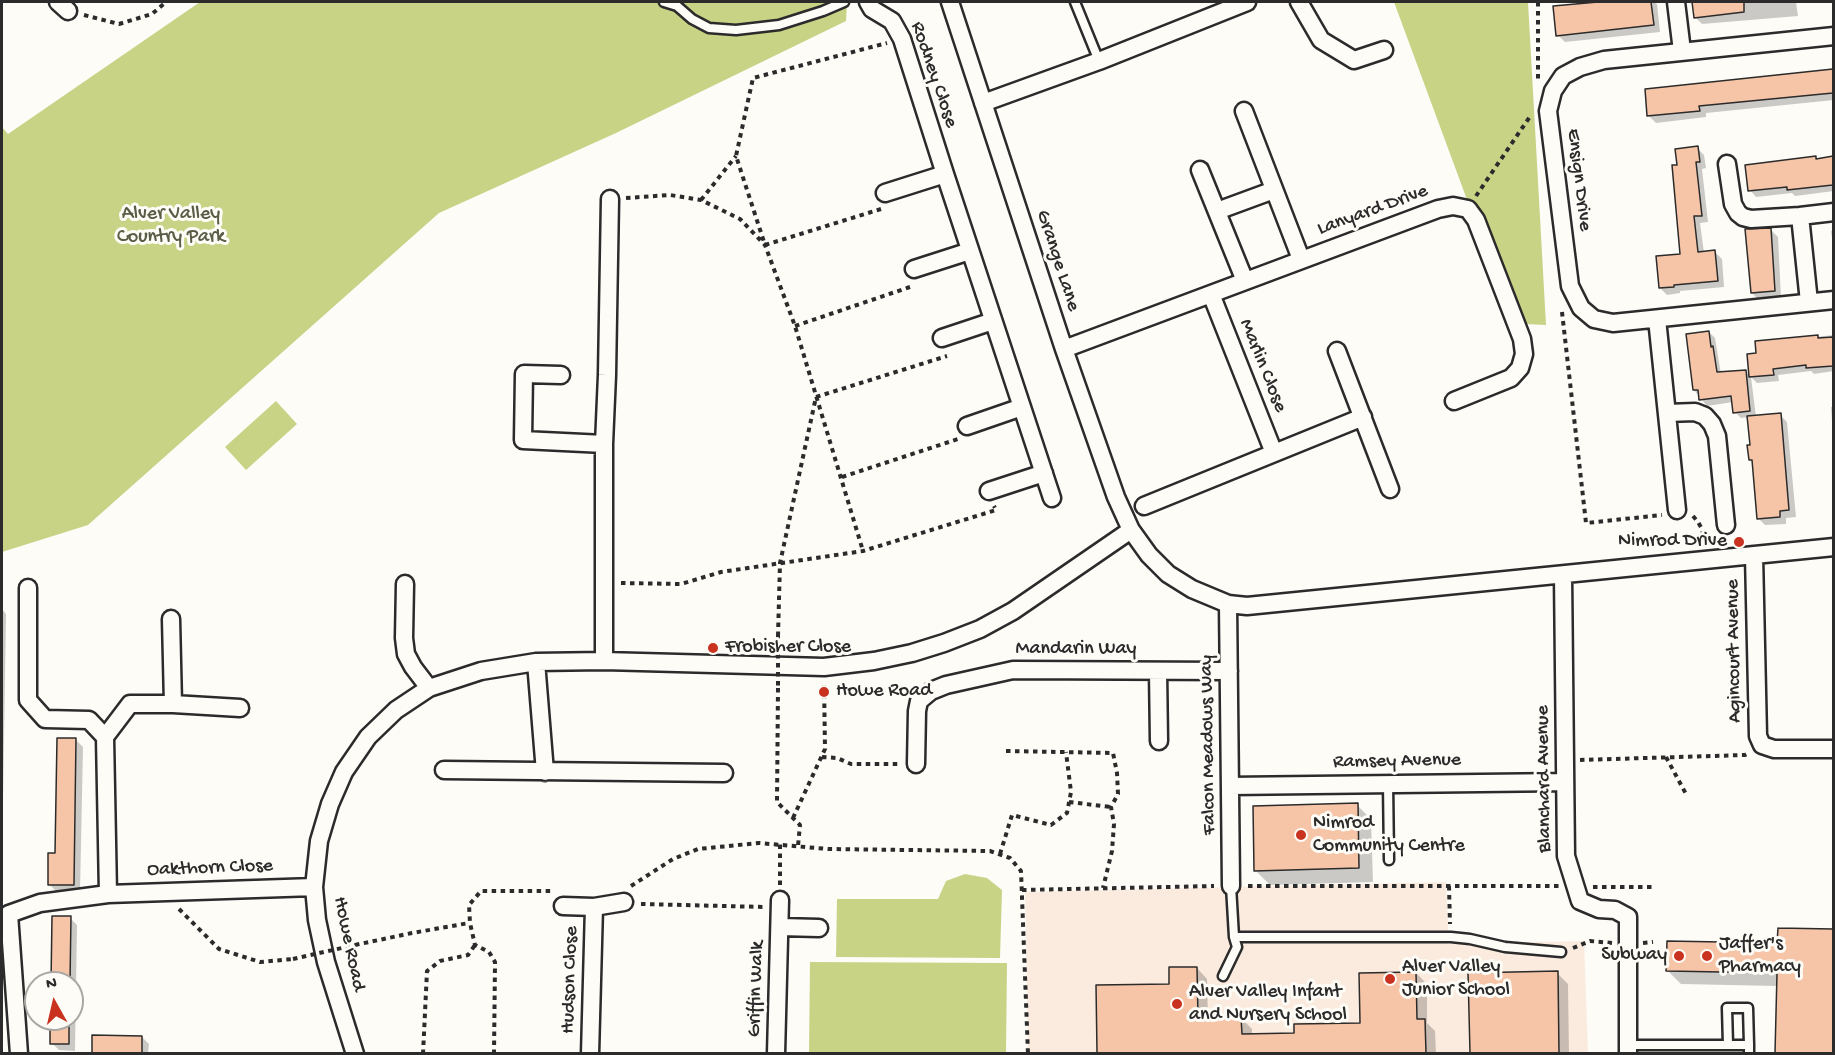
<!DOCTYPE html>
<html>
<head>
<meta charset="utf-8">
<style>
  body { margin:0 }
  #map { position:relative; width:1835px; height:1055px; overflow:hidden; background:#fdfcf7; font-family:"Gochi Hand",sans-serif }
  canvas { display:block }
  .frame { position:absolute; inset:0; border:3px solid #2b2b2b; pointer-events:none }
  .north { position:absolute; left:24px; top:971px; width:60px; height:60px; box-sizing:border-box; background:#fdfcf7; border:2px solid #a9a8a5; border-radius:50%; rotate:352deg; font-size:16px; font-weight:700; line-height:24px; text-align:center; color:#2b2b2b }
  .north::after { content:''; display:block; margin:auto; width:21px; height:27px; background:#c8321e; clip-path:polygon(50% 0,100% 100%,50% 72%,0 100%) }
</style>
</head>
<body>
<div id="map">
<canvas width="1835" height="1055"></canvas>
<div class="frame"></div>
<div class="north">N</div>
</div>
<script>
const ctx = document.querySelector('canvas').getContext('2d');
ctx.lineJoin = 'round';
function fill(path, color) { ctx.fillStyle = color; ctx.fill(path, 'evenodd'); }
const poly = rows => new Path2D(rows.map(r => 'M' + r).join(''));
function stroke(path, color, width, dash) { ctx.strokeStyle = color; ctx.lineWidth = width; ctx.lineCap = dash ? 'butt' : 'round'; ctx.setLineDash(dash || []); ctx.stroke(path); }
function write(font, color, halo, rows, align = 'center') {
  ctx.font = font + ' "Gochi Hand",sans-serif'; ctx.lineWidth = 6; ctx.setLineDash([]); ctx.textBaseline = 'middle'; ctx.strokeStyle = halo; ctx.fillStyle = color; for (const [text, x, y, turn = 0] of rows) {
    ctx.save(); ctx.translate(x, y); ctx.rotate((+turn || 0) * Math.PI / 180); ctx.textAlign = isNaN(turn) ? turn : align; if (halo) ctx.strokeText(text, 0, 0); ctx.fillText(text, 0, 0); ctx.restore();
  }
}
fill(poly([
  [1446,882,1449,944,1584,941,1588,1053,1028,1053,1025,892]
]), '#fbebdf');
fill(poly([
  [200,2,847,2,846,21,616,133,439,213,88,525,2,552,2,127,8,134],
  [1394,2,1528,2,1546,325,1525,324,1466,197],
  [276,401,297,424,246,470,225,447],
  [965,874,987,878,1002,890,1000,958,836,957,837,899,938,899,946,881],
  [810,962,1007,963,1006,1053,809,1053]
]), '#c8d386');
fill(poly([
  [1612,2,1654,2,1657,4,1660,32,1565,42,1558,35,1555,8],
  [1693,2,1796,2,1798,16,1702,24,1695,17],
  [1834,70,1834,100,1706,113,1706,117,1656,123,1649,116,1646,90],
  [1697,148,1704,155,1706,168,1702,169,1708,222,1700,223,1704,253,1715,252,1722,259,1724,287,1680,291,1680,293,1667,295,1660,288,1682,255,1679,166],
  [1834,157,1834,191,1795,196,1792,193,1756,197,1750,190,1747,166],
  [1771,230,1778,237,1781,298,1759,300,1752,293],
  [1831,231,1834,231,1834,246,1833,245],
  [1709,332,1715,338,1721,374,1745,371,1751,377,1758,355,1756,343,1834,335,1834,371,1814,374,1811,371,1778,375,1779,381,1757,383,1751,377,1756,417,1780,415,1787,422,1796,517,1786,518,1786,524,1765,525,1758,518,1754,463,1750,459,1751,446,1749,417,1741,418,1735,412,1733,402,1707,406,1694,390],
  [1831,407,1834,407,1834,422,1832,421],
  [2,609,6,614,2,866],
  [76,740,83,747,80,892,56,891,49,884,56,854],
  [1357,805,1371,819,1373,882,1270,885,1256,871],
  [70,918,77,925,75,1051,59,1050,52,1043,52,1019,72,1019,72,983,53,983],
  [1779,930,1834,931,1834,1054,1776,1054,1778,986,1681,984,1667,970,1779,944],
  [1197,968,1207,979,1208,1019,1241,1018,1252,1029,1252,1036,1296,1035,1362,1024,1416,973,1427,984,1427,1023,1435,1031,1436,1054,1098,1054,1097,986,1171,985],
  [1557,973,1568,984,1569,1054,1471,1054,1470,975],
  [142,1037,149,1044,148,1054,93,1052]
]), '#0003');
const building = poly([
  [1598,2,1651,2,1654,25,1556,36,1553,6,1598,2],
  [1692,2,1744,2,1744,12,1694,18,1692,2],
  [1833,69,1833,93,1699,106,1700,111,1647,116,1645,89,1833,69],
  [1698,146,1700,162,1696,162,1702,216,1694,216,1698,252,1715,250,1718,281,1674,285,1674,287,1659,288,1656,256,1680,254,1672,165,1677,165,1675,149,1698,146],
  [1816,156,1816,159,1833,156,1833,185,1787,190,1787,187,1748,191,1745,165,1816,156],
  [1771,228,1775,291,1751,293,1745,229,1771,228],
  [1709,331,1711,347,1713,346,1717,372,1746,370,1750,411,1733,413,1731,396,1699,400,1698,390,1693,390,1686,334,1709,331],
  [1818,335,1818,338,1833,337,1833,366,1806,368,1806,365,1773,369,1774,375,1749,377,1747,354,1756,353,1755,341,1818,335],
  [1781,413,1789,510,1780,511,1780,517,1757,519,1752,460,1749,460,1747,445,1750,445,1747,416,1781,413],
  [57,738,76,738,74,885,48,885,48,853,55,853,57,738],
  [1358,803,1359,868,1254,871,1253,806,1358,803],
  [52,916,71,916,70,983,51,983,52,916],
  [1778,928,1833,929,1833,1053,1775,1053,1777,973,1666,971,1667,941,1777,943,1778,928],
  [1169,967,1197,967,1198,1018,1241,1017,1242,1034,1294,1033,1294,1024,1360,1023,1359,973,1416,972,1417,1019,1425,1019,1426,1053,1097,1053,1096,985,1169,984,1169,967],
  [1558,971,1559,1053,1470,1053,1468,973,1558,971],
  [50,1019,69,1019,69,1044,50,1044,50,1019],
  [92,1035,142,1036,142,1053,92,1053,92,1035]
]);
fill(building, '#f6c4a6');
stroke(building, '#2b2b2b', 1.5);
const service = poly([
  [664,2,677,6,692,19,709,28,736,30,779,25,823,11,844,2],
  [1075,2,1099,61],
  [1388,783,1389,860],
  [1231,886,1234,937,1451,937,1470,939,1505,947,1561,952],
  [1223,976,1237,947,1234,937],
  [1628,1045,1749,1045,1749,1054],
  [1728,1045,1727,1008,1748,1008,1749,1045]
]);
const minor = poly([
  [58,2,68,11],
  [868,2,872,9,892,21,902,39,945,174,1052,498],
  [950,2,1064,349,1116,497,1131,530,1149,555,1168,574,1192,589,1228,604,1247,606,1834,547],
  [1299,2,1321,40,1354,60,1384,50],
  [1676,2,1682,51],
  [1834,36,1604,60,1580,67,1563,76,1553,91,1548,111,1570,286,1581,308,1594,319,1613,323,1834,300],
  [983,103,1099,61,1247,2],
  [1244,111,1301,259],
  [1727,164,1733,204,1738,213,1743,217,1751,219,1800,216,1809,302],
  [1200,170,1245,281],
  [885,193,945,174],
  [1217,211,1274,190],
  [1800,216,1834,212],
  [914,269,970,251],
  [1211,294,1274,453],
  [1657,319,1677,510],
  [942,338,993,321],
  [1064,349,1438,209,1453,206,1468,209,1476,220,1522,339,1524,354,1520,368,1511,378,1454,401],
  [1337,351,1390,489],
  [561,375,524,374,523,440,604,444,604,661],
  [1667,413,1695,412,1705,416,1712,424,1717,436,1726,525],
  [967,426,1022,407],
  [604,444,607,375,610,199],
  [989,491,1044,473],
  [1144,506,1363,417],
  [1754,555,1758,736,1762,745,1774,749,1834,749],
  [1563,575,1566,856,1580,901,1599,909,1615,910,1628,917,1628,1054],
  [405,584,404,638,406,654,413,667,429,688],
  [28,588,28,700,45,719,89,720,105,737,108,894],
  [1228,604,1231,886],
  [171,619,173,704],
  [536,662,545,772],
  [1158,671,1159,741],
  [105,737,130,704,173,704,240,708],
  [916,764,917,711,919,701,931,691,946,685,1013,670,1229,671],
  [444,770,724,773],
  [1230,786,1564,782],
  [563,906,594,907,624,902],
  [9,914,19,1054],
  [2,919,9,914,40,903,108,894,314,887],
  [780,927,819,928],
  [355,1054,326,962,317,920,314,887,319,841,330,804,344,772,368,737,396,710,429,688,481,671,536,662,604,661,824,667,874,661,912,653,944,643,980,629,1013,611,1131,530],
  [590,1054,594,907],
  [776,1054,780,900]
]);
stroke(service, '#2b2b2b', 13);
stroke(minor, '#2b2b2b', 21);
stroke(poly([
  [1538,2,1538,81],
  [84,15,119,24,152,14,166,2],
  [1476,196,1531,115],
  [626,198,670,195,701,200,740,219,765,245,795,326,863,551],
  [701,200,736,156],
  [881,209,765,245,736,156,753,78,887,43],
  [1562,312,1586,523,1662,515],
  [795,326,910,287],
  [842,477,958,439],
  [1693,516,1698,522,1702,529,1704,542],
  [621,583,681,584,721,572,863,551,996,510,994,506],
  [778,636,780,563,816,397,947,356],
  [778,688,777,802,800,825,798,846],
  [1006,751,1113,753,1117,773,1118,794,1111,807,1114,824,1112,851,1103,888],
  [822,757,837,758,851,764,900,764],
  [1666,757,1686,794],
  [1580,760,1745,755,1749,753],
  [1069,802,1111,807],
  [793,818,825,749,824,682],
  [1000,854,1012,815,1051,825,1067,813,1071,792,1066,752],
  [780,885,780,844],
  [631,886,673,859,698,849,759,843,828,849,990,851,1010,858,1021,871,1028,1054],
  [1248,886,1559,886],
  [1449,886,1450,924],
  [1593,887,1654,887],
  [1022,890,1214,886],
  [641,904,765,907],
  [179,909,219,949,260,962,293,959],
  [1643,943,1653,942],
  [355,945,412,933,469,923],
  [1573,948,1590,941,1612,943],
  [423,1054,427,971,440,961,468,955,475,945],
  [494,1054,495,962,489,952,475,945,470,923,469,905,481,891,553,891]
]), '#2b2b2b', 4, [4.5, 4.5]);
stroke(service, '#fdfcf7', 8);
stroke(minor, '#fdfcf7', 16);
stroke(poly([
  [778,636,778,688],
  [293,959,355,945]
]), '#2b2b2b', 4, [4.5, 4.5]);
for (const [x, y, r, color] of [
  [1739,542,6,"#c8321e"],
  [713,648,6,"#c8321e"],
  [824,692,6,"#c8321e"],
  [1301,835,6,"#c8321e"],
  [1679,956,6,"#c8321e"],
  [1707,956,6,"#c8321e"],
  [1390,979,6,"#c8321e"],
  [1177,1004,6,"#c8321e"]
]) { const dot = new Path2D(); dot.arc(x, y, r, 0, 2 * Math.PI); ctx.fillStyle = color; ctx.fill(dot); stroke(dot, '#fdfcf7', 2); }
write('20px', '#2b2b2b', '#fdfcf7', [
  ["Rodney Close",933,75,71],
  ["Ensign Drive",1578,180,83],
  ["Lanyard Drive",1373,211,-20],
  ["Grange Lane",1057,261,72],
  ["Marlin Close",1262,366,68],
  ["Mandarin Way",1076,650],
  ["Agincourt Avenue",1735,651,-91],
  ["Falcon Meadows Way",1209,745,-91],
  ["Ramsey Avenue",1397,762,-1],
  ["Blanchard Avenue",1545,779,-91],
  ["Oakthorn Close",210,869,-2],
  ["Howe Road",348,944,78],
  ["Hudson Close",571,980,-88],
  ["Griffin Walk",757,989,-88]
]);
write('20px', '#5a5d46', '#fdfcf7', [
  ["Alver Valley",171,215],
  ["Country Park",171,238]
]);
write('20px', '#2b2b2b', '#fdfcf7', [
  ["Nimrod Drive",1727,542,"right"],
  ["Frobisher Close",725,648],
  ["Howe Road",836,692],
  ["Nimrod",1313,824],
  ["Community Centre",1313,847],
  ["Jaffer's",1719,945],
  ["Pharmacy",1719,968],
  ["Subway",1667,956,"right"],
  ["Alver Valley",1402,968],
  ["Junior School",1402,991],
  ["Alver Valley Infant",1189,993],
  ["and Nursery School",1189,1016]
], 'left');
</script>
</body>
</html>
